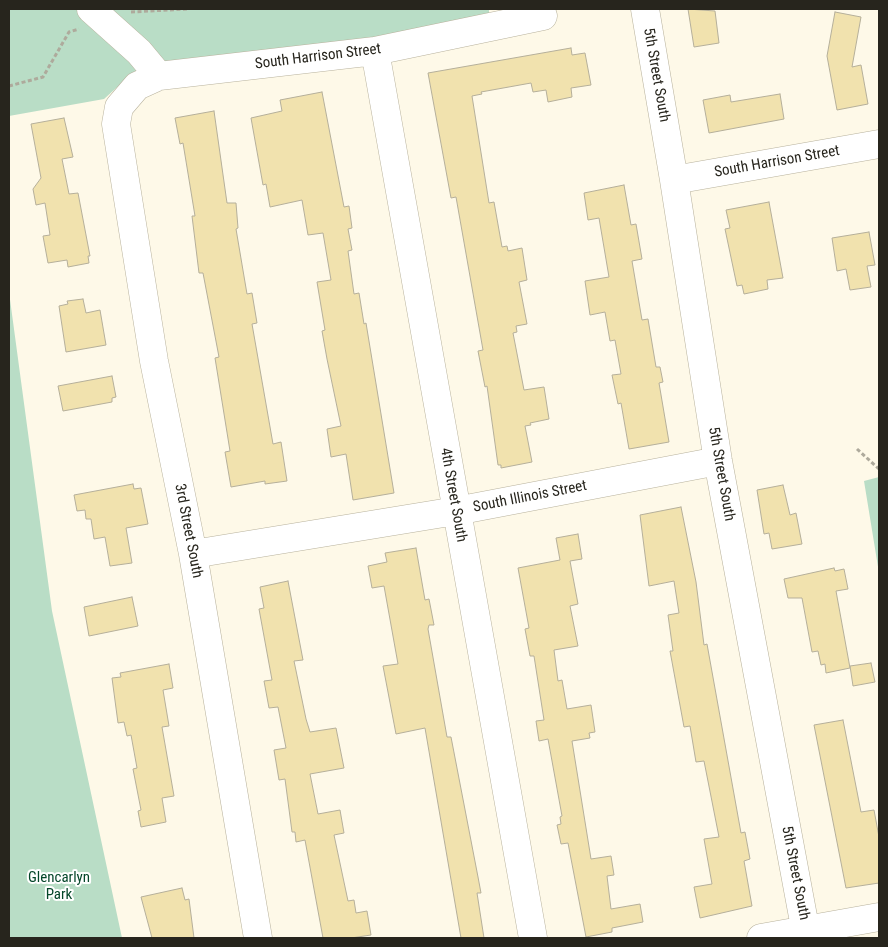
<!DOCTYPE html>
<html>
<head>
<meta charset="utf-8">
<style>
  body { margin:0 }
  #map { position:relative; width:888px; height:947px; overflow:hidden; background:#fef9e8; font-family:"Roboto Condensed",sans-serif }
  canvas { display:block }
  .frame { position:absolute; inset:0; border:10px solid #27251d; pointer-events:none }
</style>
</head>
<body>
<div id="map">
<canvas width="888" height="947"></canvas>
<div class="frame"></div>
</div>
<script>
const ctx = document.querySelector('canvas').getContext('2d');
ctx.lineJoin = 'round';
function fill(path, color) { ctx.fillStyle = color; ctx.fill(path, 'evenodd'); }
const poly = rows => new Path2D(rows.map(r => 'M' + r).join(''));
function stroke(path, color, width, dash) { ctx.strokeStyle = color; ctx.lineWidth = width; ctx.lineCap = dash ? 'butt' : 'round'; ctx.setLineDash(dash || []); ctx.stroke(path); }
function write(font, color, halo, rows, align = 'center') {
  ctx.font = font + ' "Roboto Condensed",sans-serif'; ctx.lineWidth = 4; ctx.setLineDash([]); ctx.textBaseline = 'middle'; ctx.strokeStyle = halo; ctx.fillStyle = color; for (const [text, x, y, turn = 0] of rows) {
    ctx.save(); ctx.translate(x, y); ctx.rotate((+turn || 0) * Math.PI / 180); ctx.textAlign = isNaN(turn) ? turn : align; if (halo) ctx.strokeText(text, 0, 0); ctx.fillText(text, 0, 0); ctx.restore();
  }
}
fill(poly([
  [9,9,489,9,489,14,375,38,134,72,104,99,9,116],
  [9,292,52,611,122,938,9,938],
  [879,477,879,573,864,481]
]), '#b9ddc6');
const building = poly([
  [688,9,715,11,719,43,694,47,688,9],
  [835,12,861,17,852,67,861,65,868,104,837,110,827,56,835,12],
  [571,48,572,55,585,53,591,85,571,88,572,97,548,102,546,90,533,92,531,83,481,92,482,94,472,96,489,203,494,202,502,247,507,246,508,251,522,248,527,280,519,282,527,324,516,326,517,332,513,333,524,390,544,387,549,419,530,423,531,425,525,426,532,462,501,468,501,465,498,465,487,386,485,387,478,351,483,350,456,197,451,198,428,73,571,48],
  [322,92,344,207,349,206,352,228,348,229,352,250,348,251,354,294,359,293,364,324,366,323,394,493,353,500,346,454,331,457,327,429,341,426,327,359,322,331,325,330,317,282,331,280,323,233,308,235,302,200,270,207,266,184,263,185,251,118,282,111,280,100,322,92],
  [780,94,784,119,709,133,703,100,730,95,731,102,780,94],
  [214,111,227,203,236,203,238,228,236,229,247,294,252,293,257,323,252,324,273,444,281,442,287,481,265,484,265,481,231,487,225,452,230,451,215,358,219,357,203,273,199,273,192,216,195,216,183,143,180,144,175,118,214,111],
  [64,118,73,157,62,159,69,194,78,193,90,256,88,256,89,263,68,267,67,260,48,263,43,236,50,235,45,203,36,205,33,189,41,178,31,124,64,118],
  [624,185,631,225,636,224,642,259,632,261,642,320,648,319,656,367,660,367,663,382,659,383,669,442,629,449,621,403,618,404,612,375,621,374,615,340,610,341,605,312,590,315,585,281,609,277,599,218,588,220,584,193,624,185],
  [769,202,783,278,767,280,768,289,744,294,742,285,737,286,725,229,730,228,726,210,769,202],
  [869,232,875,265,867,266,871,287,850,290,846,269,837,271,832,238,869,232],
  [83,299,86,313,100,310,106,345,66,352,59,306,68,304,67,301,83,299],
  [112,376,116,397,112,398,112,402,63,411,58,386,112,376],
  [133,484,134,489,141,488,148,524,126,528,132,563,110,566,105,537,94,539,91,519,86,519,85,510,77,511,74,495,133,484],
  [783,485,790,515,796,513,802,544,772,549,769,533,764,534,757,490,783,485],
  [681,507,696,582,704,645,707,644,741,833,745,832,750,859,744,861,752,906,700,918,694,887,712,884,704,839,719,837,704,761,696,762,690,726,684,727,670,651,673,651,668,615,679,613,674,581,649,586,640,515,681,507],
  [578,534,582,559,570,561,578,604,570,606,578,646,554,650,558,681,562,680,567,709,591,705,595,732,589,733,590,738,572,741,591,859,611,856,614,875,607,876,611,909,640,904,643,922,612,928,612,932,586,937,568,843,561,844,557,825,561,824,560,817,562,816,548,739,539,741,536,721,544,720,534,656,530,656,525,629,529,628,518,568,560,560,556,538,578,534],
  [416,548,425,600,429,599,434,625,429,625,428,629,447,737,451,737,478,877,481,893,477,893,484,938,461,938,425,728,396,734,383,666,398,664,384,586,372,588,368,566,387,562,385,553,416,548],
  [834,568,835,571,844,569,848,589,836,591,850,668,826,673,825,664,821,665,818,651,812,652,802,598,788,598,784,579,834,568],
  [288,581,303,660,294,661,306,719,310,732,336,728,344,768,310,774,318,814,340,810,344,833,334,835,348,901,354,900,356,913,367,911,371,935,351,938,323,938,305,840,296,842,295,832,292,832,285,779,279,780,274,750,286,748,278,707,269,708,264,681,272,680,259,609,264,608,260,587,288,581],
  [132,597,138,626,89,636,84,607,132,597],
  [871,663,875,682,853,686,850,666,871,663],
  [169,664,173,688,163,690,169,726,162,727,174,796,162,798,166,822,141,827,138,811,141,810,133,769,137,768,131,735,127,736,124,722,118,723,112,678,121,677,120,673,169,664],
  [843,720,861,812,874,810,879,837,879,883,846,888,814,725,843,720],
  [182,888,185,900,189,899,194,938,152,938,141,897,182,888]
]);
fill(building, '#f1e2ae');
stroke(building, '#b5af9a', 1);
const minor = poly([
  [91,9,139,52,159,76],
  [645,9,674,180,718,461,807,938],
  [375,51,533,938],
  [674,180,879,144],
  [193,554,456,511,718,461],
  [258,938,193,554,154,361,116,124,119,107,137,86,159,76,375,51,543,16],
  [761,938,879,917]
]);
stroke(minor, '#b8b29d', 29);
stroke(poly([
  [131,12,187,9],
  [9,86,43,77,69,32,79,29],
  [857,449,879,469]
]), '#aeaa9c', 3, [4, 2.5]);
stroke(minor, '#fff', 28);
write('15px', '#27251d', '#fff', [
  ["South Harrison Street",318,57,-7],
  ["5th Street South",656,75,80],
  ["South Harrison Street",777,162,-10],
  ["5th Street South",721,474,80],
  ["4th Street South",453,495,80],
  ["South Illinois Street",530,497,-11],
  ["3rd Street South",188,531,79],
  ["5th Street South",795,873,79]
]);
write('15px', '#044629', '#fff', [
  ["Glencarlyn",59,878],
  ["Park",59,895]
]);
</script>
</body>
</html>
